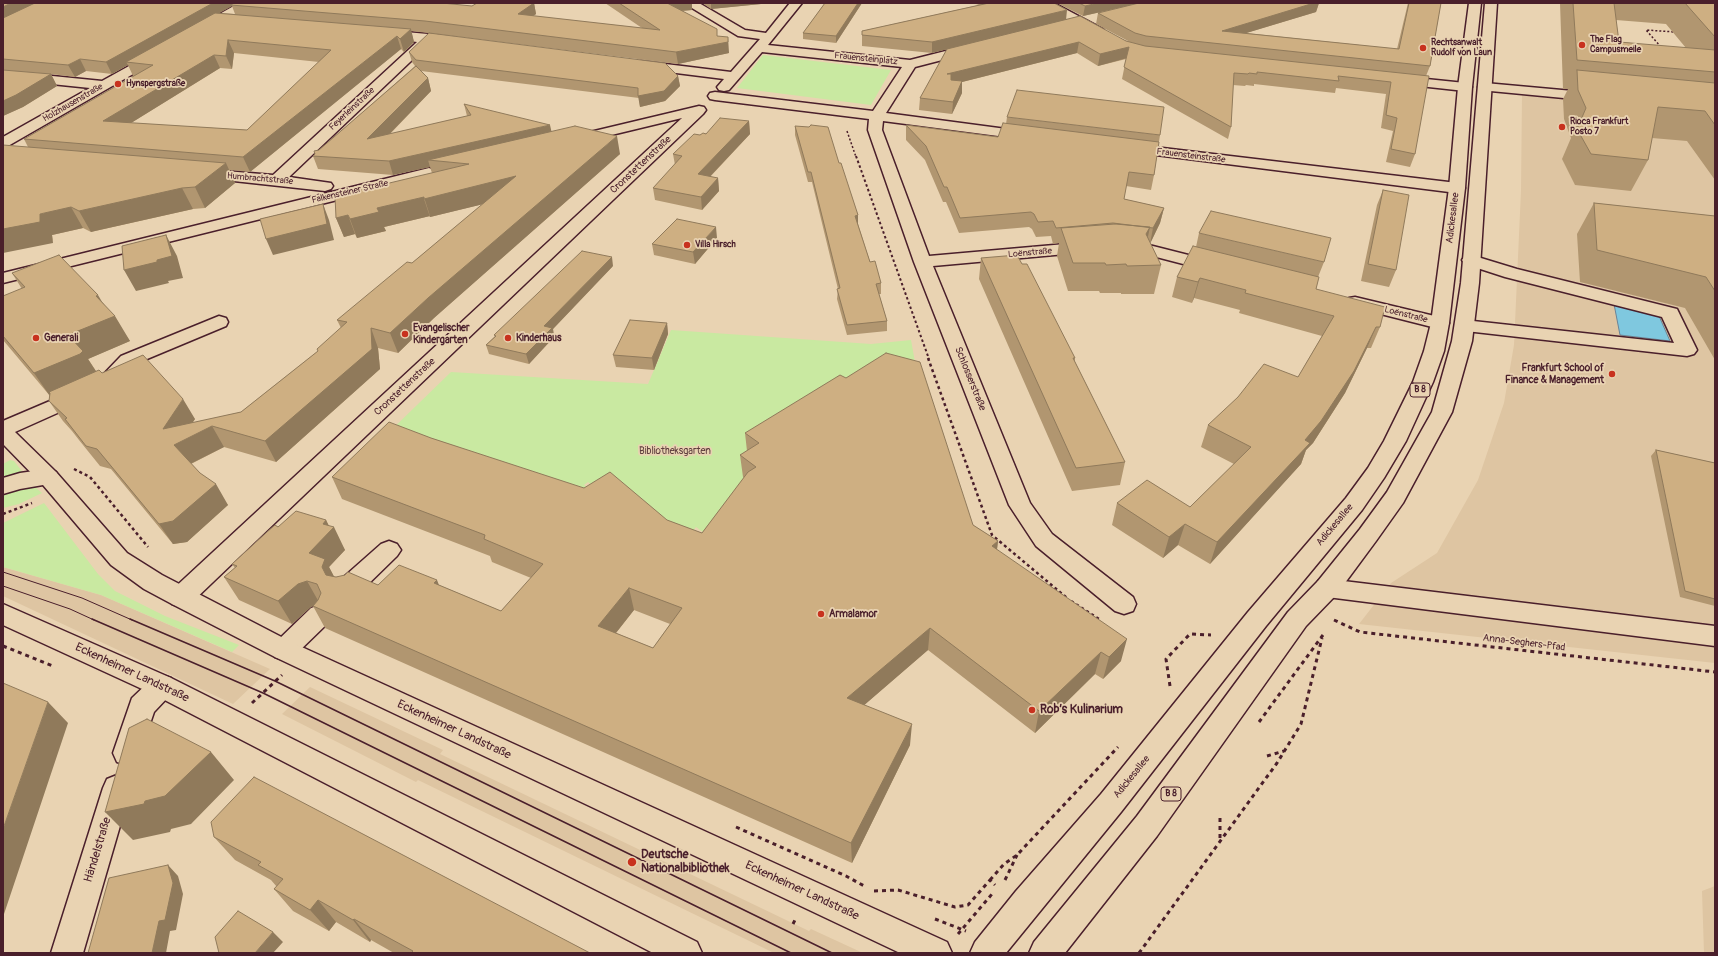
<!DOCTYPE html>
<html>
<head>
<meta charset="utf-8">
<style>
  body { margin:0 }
  #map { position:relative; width:1718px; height:956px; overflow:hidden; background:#e9d3b2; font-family:Pangolin,sans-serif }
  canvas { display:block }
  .frame { position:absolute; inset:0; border:4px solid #4a1f2b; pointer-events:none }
</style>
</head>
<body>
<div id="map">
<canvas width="1718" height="956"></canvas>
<div class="frame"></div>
</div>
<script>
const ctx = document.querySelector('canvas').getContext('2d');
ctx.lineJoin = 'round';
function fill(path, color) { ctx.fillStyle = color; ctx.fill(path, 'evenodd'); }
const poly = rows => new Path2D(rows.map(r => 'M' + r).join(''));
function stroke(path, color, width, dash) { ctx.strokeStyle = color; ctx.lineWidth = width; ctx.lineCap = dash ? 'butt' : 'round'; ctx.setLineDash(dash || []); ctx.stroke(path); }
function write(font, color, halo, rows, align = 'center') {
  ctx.font = font + ' Pangolin,sans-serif'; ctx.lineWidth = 3.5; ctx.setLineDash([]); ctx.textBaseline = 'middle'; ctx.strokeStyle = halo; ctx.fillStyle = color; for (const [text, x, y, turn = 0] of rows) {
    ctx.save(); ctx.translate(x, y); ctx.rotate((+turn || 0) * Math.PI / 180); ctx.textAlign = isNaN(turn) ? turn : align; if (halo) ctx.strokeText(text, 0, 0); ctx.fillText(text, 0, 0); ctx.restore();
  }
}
fill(poly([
  [1522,95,1715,113,1715,663,1359,624,1391,583,1437,553,1478,480,1504,403,1514,345,1521,191],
  [3,567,101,595,270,669,233,704,3,596],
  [310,687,443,750,440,754,809,931,811,929,863,953,774,953,418,780,416,782,282,714],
  [1715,886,1715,953,1704,953,1702,891]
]), '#dec5a2');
fill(poly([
  [763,55,891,70,871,105,737,88],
  [671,330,871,344,911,340,919,384,758,490,716,542,696,527,682,545,609,499,588,482,584,485,605,501,382,439,451,372,648,384],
  [10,460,14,461,25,475,3,481,3,464],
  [34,486,42,493,19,504,3,508,3,494,15,489],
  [44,503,98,574,115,591,165,616,239,645,232,652,101,595,3,567,3,523]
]), '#c9e9a1');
const water = poly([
  [1614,304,1659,316,1670,341,1620,335,1614,304]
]);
fill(water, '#7fc8df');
stroke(water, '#6a8497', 1);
const minor = poly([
  [239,3,254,3,252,5,208,31,200,31,198,28,200,25,239,3],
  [685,3,699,3,745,30,766,33,790,3,802,3,768,45,910,60,973,44,977,45,979,48,977,51,915,67,886,113,1029,132,1034,133,1036,136,1034,139,1029,140,883,121,882,130,929,256,1088,242,1094,243,1096,247,1094,251,1088,252,933,266,1030,503,1052,534,1133,597,1136,604,1133,611,1124,614,1115,611,1036,546,1009,505,914,262,868,130,869,119,715,100,710,99,708,96,710,93,715,92,873,111,902,67,762,52,729,90,724,91,719,90,717,87,724,79,636,68,634,65,636,62,641,61,731,72,760,39,738,36,687,5,685,3],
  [1039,3,1054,3,1103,29,1105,32,1103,35,1099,36,1095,35,1041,5,1039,3],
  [383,30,428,34,454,38,458,39,460,42,458,45,454,46,430,43,289,177,331,183,333,186,331,189,325,191,197,177,194,174,197,171,202,169,273,175,417,42,379,37,377,34,379,31,383,30],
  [156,51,161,52,162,55,161,58,8,146,3,147,3,137,90,88,3,79,3,71,102,81,156,51],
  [1397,76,1465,83,1470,84,1472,87,1470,90,1465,91,1392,83,1390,80,1392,77,1397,76],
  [1485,83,1595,93,1600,94,1602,97,1600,100,1595,101,1480,90,1478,87,1480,84,1485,83],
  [699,106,704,107,706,110,703,114,190,604,181,607,172,604,169,597,172,590,682,118,574,144,569,143,567,140,569,137,699,106],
  [1129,144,1457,183,1463,185,1465,188,1463,191,1457,193,1124,151,1122,148,1124,145,1129,144],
  [429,168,434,170,437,173,434,176,3,283,3,273,429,168],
  [1126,242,1141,243,1220,263,1223,267,1220,271,1214,272,1141,253,1120,251,1118,247,1120,243,1126,242],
  [1471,255,1517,269,1677,309,1697,350,1694,354,1687,356,1457,330,1455,326,1457,322,1464,320,1674,343,1662,317,1505,277,1465,264,1462,260,1465,256,1471,255],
  [1355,297,1447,319,1449,323,1447,327,1440,329,1349,306,1346,302,1349,298,1355,297],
  [219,316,226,318,228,322,226,326,135,364,111,389,15,432,56,472,59,477,56,482,48,485,40,482,3,444,3,421,97,381,121,356,219,316],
  [389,541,397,544,401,550,397,556,356,596,347,598,338,596,335,589,338,582,381,544,389,541],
  [1327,579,1715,626,1715,646,1327,597,1318,595,1315,588,1318,581,1327,579],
  [320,605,329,608,332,615,329,622,293,657,284,660,275,657,271,650,275,643,311,608,320,605],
  [162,675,171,678,175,686,171,694,154,712,137,762,127,765,117,762,113,753,132,698,153,678,162,675],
  [117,775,127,779,131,788,83,953,51,953,103,788,107,779,117,775]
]);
const major = poly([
  [1469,3,1481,3,1472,87,1465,188,1449,323,1444,351,1433,382,1406,441,1384,478,1362,510,1266,626,1121,812,1006,953,970,953,975,942,1016,891,1101,794,1248,612,1346,498,1368,468,1384,441,1413,382,1424,351,1431,323,1449,188,1458,87,1469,3],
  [1485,3,1497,3,1479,283,1472,341,1452,412,1403,503,1376,541,1336,595,1306,626,1157,836,1065,953,1029,953,1034,942,1137,816,1288,612,1318,581,1360,529,1387,492,1432,412,1452,341,1461,283,1485,3],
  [48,469,56,472,127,553,162,575,293,643,947,942,952,953,900,953,275,657,172,604,144,589,111,565,43,485,20,489,3,494,3,478,20,473,48,469],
  [3,604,171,678,697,942,702,953,653,953,153,694,3,625,3,604]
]);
stroke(minor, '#4a1f2b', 3);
stroke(major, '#4a1f2b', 3);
stroke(poly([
  [1661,47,1646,30,1675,32],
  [847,131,856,157]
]), '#4a1f2b', 1.5, [2, 2]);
stroke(poly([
  [856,156,929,359]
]), '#4a1f2b', 2, [2.5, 2.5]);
stroke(poly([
  [928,358,992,535,1067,598],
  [74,469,90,477,148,547],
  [3,514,32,503],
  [1071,601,1099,619]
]), '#4a1f2b', 2.5, [3, 3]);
stroke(poly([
  [1334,620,1360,632,1715,672],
  [3,646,53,666],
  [1170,686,1166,659,1190,634,1211,635],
  [252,703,282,675],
  [1259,722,1323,635],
  [1267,756,1284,751],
  [1220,818,1220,840],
  [736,827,846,876,866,887],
  [990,880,1004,864,1017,855,1118,747],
  [1005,880,1017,855],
  [874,891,898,890,955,907,968,905,990,880,995,885],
  [935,919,966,931],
  [793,924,796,918],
  [958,934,992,894],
  [1139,953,1277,763,1301,724,1322,638]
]), '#4a1f2b', 3, [4, 4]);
fill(minor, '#e9d3b2');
fill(major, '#e9d3b2');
stroke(poly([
  [3,572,82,598,132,620],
  [3,586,70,609,94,620]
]), '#4a1f2b', 1);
stroke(poly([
  [92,619,263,693,791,953],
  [130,619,275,681,832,953]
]), '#4a1f2b', 1.5);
fill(poly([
  [3,3,472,6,477,3,534,3,536,14,533,16,642,28,605,3,692,3,692,10,682,11,717,36,729,53,678,64,428,33,411,31,414,42,404,52,401,49,250,172,230,170,235,183,205,208,193,209,95,231,91,232,83,228,52,235,53,243,28,147,24,139,134,76,133,76,128,65,112,74,86,71,75,77,51,74,57,86,23,107,3,116],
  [232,6,235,14,219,13],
  [234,53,319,62,247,130,131,123,220,68,232,69],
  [702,3,762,3,761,4,711,9],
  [825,3,862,3,836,43,803,39,803,33],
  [976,3,1054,3,1066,20,1130,42,1096,24,1098,13,1119,8,1083,16,1057,3,1319,3,1316,12,1246,33,1397,49,1408,3,1441,3,1430,66,1426,76,1415,154,1410,167,1386,162,1393,131,1381,128,1386,94,1336,88,1335,93,1254,84,1254,86,1246,85,1245,86,1233,85,1231,127,1228,139,1122,79,1126,59,1098,66,1077,53,962,82,962,93,952,114,919,110,920,98,947,49,932,53,862,46,862,31,979,5,976,4],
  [1560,3,1715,3,1715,180,1687,141,1652,138,1648,160,1631,191,1575,185,1562,159,1571,138,1564,119,1563,99,1568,89,1563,89],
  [1616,20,1666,24,1686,48,1619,42],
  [409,52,678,76,680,86,665,101,640,107,639,98,421,71,428,78,431,91,390,134,467,116,464,104,552,132,620,154,434,318,398,353,378,348,380,369,276,462,224,447,191,464,228,505,187,542,173,544,111,469,100,466,79,440,72,431,63,421,49,401,50,396,3,340,3,296,22,289,12,273,103,303,130,341,88,359,96,371,102,373,195,419,192,423,241,412,318,351,341,328,337,320,412,263,483,204,430,217,430,216,384,227,386,231,357,238,355,234,344,237,336,218,432,173,430,167,393,175,318,169,313,156,415,66,412,62],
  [1007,117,1160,135,1154,175,1151,190,1126,186,1124,199,1164,208,1160,223,1150,243,1161,265,1154,294,1121,294,1121,293,1100,293,1099,291,1068,291,1057,256,1059,243,1053,244,1051,236,1036,237,1032,229,1029,227,959,233,946,202,943,202,925,160,906,140,906,125,998,137,1006,124],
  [749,121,750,134,710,177,718,178,719,191,702,210,655,200,653,188,675,165,673,154,700,135],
  [795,126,839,163,858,215,858,224,870,262,881,283,881,294,879,294,887,321,887,331,847,335,837,299,838,289,812,182,808,182,795,135],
  [1383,190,1396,270,1389,287,1361,281,1377,205],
  [1594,203,1715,216,1715,360,1685,308,1580,282,1577,234],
  [1199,233,1324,262,1318,277,1316,289,1380,327,1371,348,1367,348,1345,393,1313,443,1306,450,1301,464,1210,564,1178,545,1163,558,1112,525,1117,503,1190,507,1234,464,1201,447,1208,425,1298,377,1322,336,1239,313,1240,310,1194,298,1192,303,1172,297,1177,277,1196,247],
  [717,238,695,264,654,255,652,244],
  [981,258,1022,264,1075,358,1075,362,1125,462,1120,485,1072,491,979,279],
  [613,266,553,329,554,337,529,364,489,354,486,345,495,336,494,335],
  [667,323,668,334,654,370,616,367,613,355],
  [745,433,973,525,998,541,997,550,1121,661,1103,679,1095,674,1035,733,928,650,864,705,910,745,852,863,325,628,313,606,311,607,292,624,239,600,224,577,235,568,232,564,278,527,326,520,329,526,345,550,329,567,334,577,378,585,439,585,501,611,531,578,492,562,490,556,342,499,332,477,431,438,702,533,744,478,743,477,740,455,747,451],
  [634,610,670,624,653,648,616,633],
  [1656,450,1715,463,1715,606,1680,597,1651,456],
  [214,837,590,953,394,953,371,940,370,942,336,922,329,931,293,911,274,889,277,887,271,880,235,860]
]), '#b19670');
fill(poly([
  [11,3,40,3,3,20,3,7],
  [213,3,236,3,231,5,232,6,131,63,126,62,128,65,112,74,106,62],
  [534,3,536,14,520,25,518,14],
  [664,3,692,3,692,10,666,12],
  [711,3,762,3,761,4,711,9],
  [858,3,862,3,836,43,836,36],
  [1098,3,1140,3,1083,16,1085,6],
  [1314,3,1319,3,1316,12,1220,41,1222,31],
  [1067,10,1066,20,932,53,932,42],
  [411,29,414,42,404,52,400,39],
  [397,36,401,49,250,172,243,157],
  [728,37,729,53,678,64,676,52,718,44],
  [228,40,234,53,232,69,226,56],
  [1079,42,1077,53,962,82,962,93,952,114,953,102,946,86,947,74],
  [1129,47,1127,58,1098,66,1100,54],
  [214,55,220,68,110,136,103,121],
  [80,59,86,71,75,77,68,65],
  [51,74,57,86,23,107,3,116,3,101],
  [678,76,680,86,665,101,640,107,638,96],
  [428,78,431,91,372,152,367,139],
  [749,121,750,134,700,187,698,174],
  [550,125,553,138,428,160,430,167,393,175,389,161],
  [617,136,620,154,434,318,398,353,390,333,428,298],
  [226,163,235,183,205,208,195,187],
  [516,176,521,195,430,217,424,199],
  [718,178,719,191,702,210,701,197],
  [182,188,193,209,95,231,91,232,79,211],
  [424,197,430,216,384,227,386,231,357,238,350,219,377,208],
  [323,204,329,220,334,240,273,255,266,239],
  [71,207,83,228,52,235,53,243,3,253,3,229,40,214],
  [1164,208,1160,223,1150,244,1153,228],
  [348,215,355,234,344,237,336,218],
  [858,215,858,225,855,216],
  [716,227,717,238,695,264,693,252],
  [1150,227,1144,255,1146,234],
  [166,235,177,256,183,278,168,281,169,283,136,291,124,270,157,260],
  [612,257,613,266,553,329,554,337,529,364,526,354,544,326],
  [1200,278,1194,298,1192,303,1198,282],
  [98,295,111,317,115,316,130,341,88,359,99,376,52,399,34,373,68,335,96,296],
  [667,323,668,334,654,370,652,358],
  [1376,327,1367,348,1345,393,1313,443,1306,450,1301,464,1210,564,1217,542,1305,440],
  [371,328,378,348,380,369,276,462,265,441],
  [183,399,195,419,180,442,212,426,224,447,186,466,163,429],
  [216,484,228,505,187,542,173,544,159,524],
  [326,520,331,530,334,527,345,550,329,567,337,582,321,575,309,553,323,524],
  [1185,524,1178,545,1163,558,1169,537],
  [998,541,995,564,992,546],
  [437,580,446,603,434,583],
  [307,581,320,604,311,607,292,624,278,601,298,584],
  [629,588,634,610,604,648,598,626],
  [930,628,928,650,847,720,847,698],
  [1127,639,1121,661,1103,679,1109,657],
  [1101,652,1095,674,1035,733,1039,711],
  [48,702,68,723,3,917,3,829],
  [912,724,910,745,852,863,851,843],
  [211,752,234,780,191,824,171,829,170,832,133,840,105,812,145,801],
  [168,865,178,876,183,894,176,930,170,931,166,953,152,953],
  [318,900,336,922,329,931,310,910],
  [354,919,371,940,370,942,353,920],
  [273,932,283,942,273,953,255,953]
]), '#907a5b');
const building = poly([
  [3,3,11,3,3,7,3,3],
  [35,3,213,3,106,62,80,59,68,65,3,59,3,18,35,3],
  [234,3,442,3,472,6,477,3,534,3,518,14,660,30,619,3,667,3,717,29,717,36,728,37,728,42,676,52,425,21,231,5,234,3],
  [825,3,858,3,836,36,803,33,825,3],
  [989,3,1054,3,1067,10,932,42,862,35,862,31,989,3],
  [1079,3,1098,3,1085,6,1079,3],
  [1139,3,1314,3,1222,31,1399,49,1409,3,1441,3,1430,66,1146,36,1135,33,1098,13,1139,3],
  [1573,3,1614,3,1619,42,1715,50,1715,72,1577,60,1573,3],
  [1685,3,1715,3,1715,37,1685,3],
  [215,13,411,29,400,39,397,36,243,157,24,139,153,65,126,62,215,13],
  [228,40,331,50,247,130,103,121,214,55,226,56,228,40],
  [1080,16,1126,41,1145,46,1429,76,1415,154,1391,149,1397,118,1386,115,1391,82,1338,76,1339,81,1257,72,1257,74,1249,73,1248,74,1234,73,1231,127,1124,67,1129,47,1100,54,1079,42,947,74,951,74,951,80,962,81,953,102,920,98,947,49,1080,16],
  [429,33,665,63,678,76,664,91,638,96,638,88,416,60,409,52,429,33],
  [416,66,428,78,367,139,471,115,464,104,550,125,389,161,313,156,315,154,314,151,319,150,416,66],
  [3,70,51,74,16,95,3,101,3,70],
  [1577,70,1715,83,1715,125,1705,111,1658,107,1648,160,1591,154,1577,129,1586,108,1578,90,1577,70],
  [1017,90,1164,107,1160,135,1007,117,1017,90],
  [720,118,749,121,698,174,718,178,701,197,653,188,682,156,673,154,694,134,700,135,703,133,706,134,720,118],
  [1003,123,1159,142,1154,175,1129,172,1124,199,1164,208,1153,228,1113,223,1056,228,1053,221,1038,222,1034,214,1031,212,960,218,947,187,944,187,926,146,906,125,998,137,1003,123],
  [811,125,828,127,839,163,841,163,858,215,855,216,870,262,875,261,881,283,876,284,887,321,847,325,837,289,840,288,811,172,808,172,795,126,809,127,811,125],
  [575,126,617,136,428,298,390,333,371,328,372,349,265,441,212,426,174,445,200,473,216,484,173,521,159,524,97,449,86,446,65,419,67,418,49,401,50,393,49,392,99,370,102,373,143,355,183,399,163,429,241,412,318,351,317,349,347,322,337,320,407,262,412,263,516,176,424,199,424,197,377,208,379,212,350,219,348,215,336,218,335,196,469,164,428,160,575,126],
  [3,145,226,163,195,187,182,188,79,211,71,207,40,214,40,222,3,229,3,145],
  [1383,190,1409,195,1396,270,1368,264,1383,190],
  [1594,203,1715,216,1715,291,1706,277,1597,250,1594,203],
  [323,204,327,224,266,239,260,219,323,204],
  [1211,211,1331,238,1324,262,1199,233,1211,211],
  [677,219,716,227,693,252,652,244,677,219],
  [1115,224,1150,227,1146,234,1161,265,1127,266,1126,264,1106,265,1105,263,1073,263,1061,228,1115,224],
  [166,235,172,256,157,260,157,262,124,270,122,246,166,235],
  [1193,246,1319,277,1316,289,1385,307,1380,327,1376,327,1354,371,1321,421,1305,440,1310,443,1217,542,1185,524,1169,537,1117,503,1147,480,1190,507,1251,447,1208,425,1238,397,1264,364,1298,377,1334,316,1245,293,1246,290,1200,278,1198,282,1177,277,1193,246],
  [582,251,612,257,544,326,552,328,526,354,486,345,496,336,494,335,582,251],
  [59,255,98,295,96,296,115,316,68,335,83,351,80,354,34,373,3,336,3,296,25,287,12,273,59,255],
  [1017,255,1022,264,1027,264,1075,358,1073,358,1125,462,1076,468,981,258,1017,255],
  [630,320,667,323,652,358,613,355,630,320],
  [886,353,920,362,973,525,998,541,992,546,1127,639,1109,657,1101,652,1039,711,930,628,847,698,912,724,851,843,313,606,318,600,321,593,317,584,307,581,298,584,278,601,224,577,237,566,232,564,267,532,275,525,278,527,296,511,326,520,323,524,334,527,309,553,325,559,322,567,326,575,336,577,345,575,348,572,378,585,399,565,437,580,434,583,501,611,543,564,484,539,485,535,332,477,389,422,431,438,584,488,610,472,667,520,702,533,748,472,756,467,740,455,759,443,745,433,840,375,846,378,886,353],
  [629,588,682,608,653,648,598,626,629,588],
  [1656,450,1715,463,1715,599,1685,591,1656,450],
  [3,683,48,702,3,829,3,683],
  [147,719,211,752,165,796,145,801,144,804,105,812,129,728,147,719],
  [254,777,590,953,411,953,413,951,354,919,353,920,318,900,310,910,274,889,283,879,258,865,261,862,214,837,211,822,254,777],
  [168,865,173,883,165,920,159,921,152,953,88,953,109,878,168,865],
  [238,911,273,932,255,953,219,953,215,937,238,911]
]);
fill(building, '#ceaf82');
stroke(building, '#907a5b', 1);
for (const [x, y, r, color] of [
  [1582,45,4,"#c8321e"],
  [1423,48,4,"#c8321e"],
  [118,84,4,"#c8321e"],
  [1562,127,4,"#c8321e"],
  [687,245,4,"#c8321e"],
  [405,334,4,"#c8321e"],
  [36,338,4,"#c8321e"],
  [508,338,4,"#c8321e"],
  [1612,374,4,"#c8321e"],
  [821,614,4,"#c8321e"],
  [1032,710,4,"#c8321e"],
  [632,862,5,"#c8321e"]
]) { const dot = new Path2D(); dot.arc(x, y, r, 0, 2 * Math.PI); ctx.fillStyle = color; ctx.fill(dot); stroke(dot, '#e9d3b2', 1.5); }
write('bold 9px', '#4a1f2b', '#e9d3b2', [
  ["The Flag",1590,40],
  ["Campusmeile",1590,50],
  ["Rechtsanwalt",1431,43],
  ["Rudolf von Laun",1431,53],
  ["Hynspergstraße",126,84],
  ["Rioca Frankfurt",1570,122],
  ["Posto 7",1570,132],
  ["Villa Hirsch",695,245]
], 'left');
write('9px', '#4a1f2b', '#e9d3b2', [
  ["Frauensteinplatz",866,59,6],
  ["Holzhausenstraße",73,103,-30],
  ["Feyerleinstraße",352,109,-43],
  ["Frauensteinstraße",1191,156,7],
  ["Humbrachtstraße",260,179,5],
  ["Falkensteiner Straße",350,192,-13],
  ["Loënstraße",1030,253,-5],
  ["Loënstraße",1406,315,14]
]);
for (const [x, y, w] of [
  [1420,390,20],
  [1171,794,20]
]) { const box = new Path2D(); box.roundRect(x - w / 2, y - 7, w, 14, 3); ctx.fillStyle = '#e9d3b2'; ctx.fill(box); stroke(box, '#4a1f2b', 1); }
write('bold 9px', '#4a1f2b', null, [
  ["B 8",1420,390],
  ["B 8",1171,794]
]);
write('10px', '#4a1f2b', '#e9d3b2', [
  ["Cronstettenstraße",641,165,-43],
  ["Adickesallee",1453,218,-83],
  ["Schlosserstraße",970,379,68],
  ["Cronstettenstraße",405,387,-43],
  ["Adickesallee",1335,525,-50],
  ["Anna-Seghers-Pfad",1524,643,7],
  ["Adickesallee",1132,777,-51]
]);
write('bold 10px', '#4a1f2b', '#e9d3b2', [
  ["Evangelischer",413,328],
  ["Kindergarten",413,340],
  ["Generali",44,338],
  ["Kinderhaus",516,338],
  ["Frankfurt School of",1604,368,"right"],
  ["Finance & Management",1604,380,"right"],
  ["Armalamor",829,614]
], 'left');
write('10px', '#5d3d3d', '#e9d3b2', [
  ["Bibliotheksgarten",675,451]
]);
write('12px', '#4a1f2b', '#e9d3b2', [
  ["Eckenheimer Landstraße",132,673,25],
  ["Eckenheimer Landstraße",454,730,25],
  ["Händelstraße",98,850,-73],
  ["Eckenheimer Landstraße",802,891,25]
]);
write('bold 12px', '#4a1f2b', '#e9d3b2', [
  ["Rob’s Kulinarium",1040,710],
  ["Deutsche",641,855],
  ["Nationalbibliothek",641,869]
], 'left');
</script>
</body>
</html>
